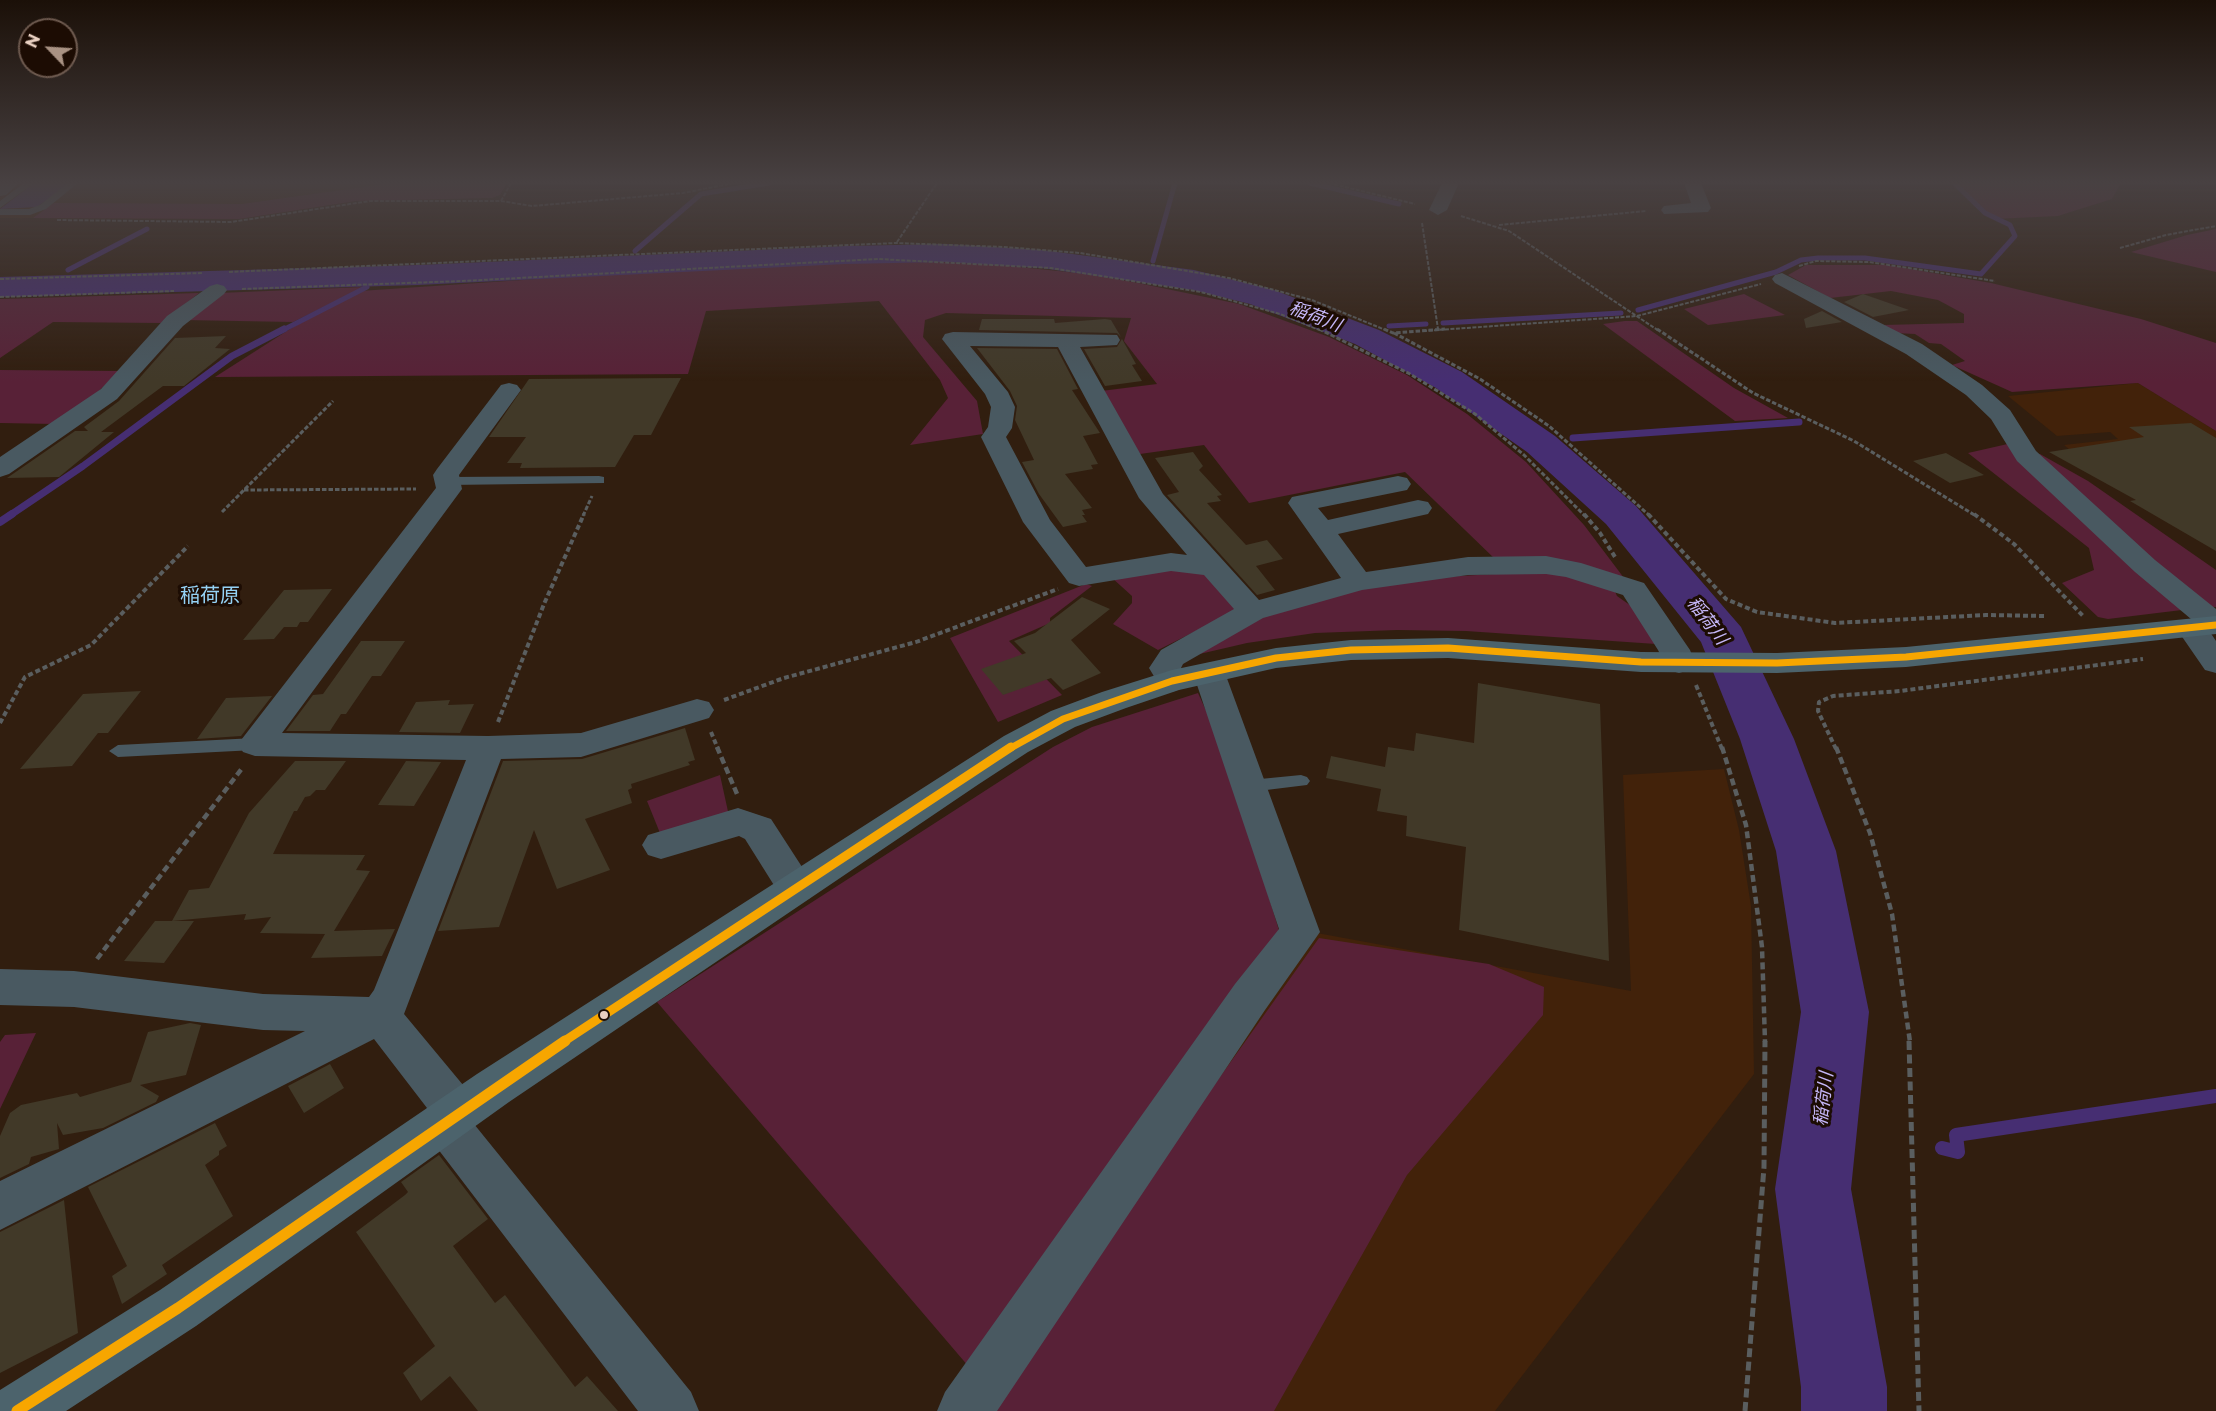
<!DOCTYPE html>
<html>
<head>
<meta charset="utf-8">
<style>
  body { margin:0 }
  #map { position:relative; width:2216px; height:1411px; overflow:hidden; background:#311e0f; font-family:Montserrat,sans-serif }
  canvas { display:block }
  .north { position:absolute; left:18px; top:18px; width:60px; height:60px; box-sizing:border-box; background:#1c0c03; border:2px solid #6e5a4f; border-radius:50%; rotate:295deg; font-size:16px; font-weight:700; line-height:24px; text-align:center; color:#e9d0c1 }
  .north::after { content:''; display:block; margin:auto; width:21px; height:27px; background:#a99283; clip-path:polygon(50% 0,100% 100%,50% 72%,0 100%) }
</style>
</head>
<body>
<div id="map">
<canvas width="2216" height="1411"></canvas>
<div class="north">N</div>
</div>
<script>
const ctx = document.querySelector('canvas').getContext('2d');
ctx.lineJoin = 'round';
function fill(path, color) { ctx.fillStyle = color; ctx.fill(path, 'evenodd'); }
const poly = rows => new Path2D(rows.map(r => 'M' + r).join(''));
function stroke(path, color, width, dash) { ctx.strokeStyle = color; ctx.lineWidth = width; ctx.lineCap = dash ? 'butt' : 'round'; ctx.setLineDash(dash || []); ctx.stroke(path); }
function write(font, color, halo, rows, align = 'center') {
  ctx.font = font + ' Montserrat,"Noto Sans JP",sans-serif'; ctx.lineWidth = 6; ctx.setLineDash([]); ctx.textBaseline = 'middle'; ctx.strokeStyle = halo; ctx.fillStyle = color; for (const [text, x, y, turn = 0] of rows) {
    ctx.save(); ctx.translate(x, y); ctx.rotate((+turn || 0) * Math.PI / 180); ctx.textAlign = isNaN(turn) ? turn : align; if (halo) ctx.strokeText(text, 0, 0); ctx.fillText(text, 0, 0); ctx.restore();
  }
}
fill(poly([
  [18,183,507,183,500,195,492,198,356,201,239,219,0,218,0,196],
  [2138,383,2216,431,2216,446,2081,459,2064,445,2118,439,2110,432,2057,436,2008,396],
  [1724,769,1739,830,1751,906,1754,1074,1495,1411,972,1411,1317,933,1631,991,1623,775]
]), '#42220a');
fill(poly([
  [392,183,507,183,500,195,492,198,356,201,239,219,33,218,54,203,242,204],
  [1953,183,2121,183,2112,199,2058,216,1994,219],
  [2216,229,2216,272,2131,252,2187,235],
  [894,260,1000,265,1087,274,1138,283,1239,304,1329,337,1407,375,1467,414,1526,462,1584,525,1624,578,1496,560,1405,472,1249,503,1204,445,1140,454,1101,391,1157,384,1124,341,1131,318,946,313,925,320,923,337,977,401,983,434,910,445,948,398,940,380,879,301,706,311,688,374,215,377,312,315,360,291,626,273],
  [1806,265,1887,265,1991,283,2141,319,2216,343,2216,431,2138,383,2012,392,1952,365,1965,361,1941,344,1929,343,1915,334,1895,333,1883,325,1964,323,1964,314,1938,300,1891,291,1830,298,1788,275],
  [364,287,293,322,183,320,219,293],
  [199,293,161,323,53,322,0,358,0,299],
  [1744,294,1785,315,1708,325,1684,309],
  [1625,321,1637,321,1734,388,1788,418,1735,421,1603,324],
  [0,370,1,370,120,371,87,402,55,424,0,423],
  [2012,443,2190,609,2108,619,2098,617,2062,583,2094,570,2089,548,1968,453],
  [2040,454,2088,481,2216,570,2216,607,2204,608,2033,457],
  [1175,565,1205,573,1240,609,1158,650,1113,624,1132,603,1132,596,1111,577],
  [1495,574,1572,574,1613,587,1617,596,1634,608,1656,644,1466,631,1397,630,1315,633,1247,643,1191,656,1213,640,1296,601,1423,578],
  [1086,584,1092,586,1050,618,1050,623,1009,641,1062,695,998,722,950,638],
  [1198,693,1224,750,1281,937,969,1367,657,1002,1053,747,1092,727],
  [720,775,729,816,662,838,647,801],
  [1319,938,1489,964,1544,987,1543,1015,1407,1175,1274,1411,982,1411],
  [36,1033,0,1109,0,1042,5,1035]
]), '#582137');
fill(poly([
  [34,183,70,183,37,207,0,209]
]), '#462e72');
stroke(poly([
  [1310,183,1399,204],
  [635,251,701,194,769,183],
  [1153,261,1175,183],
  [68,270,147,229],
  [1638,310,1776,272,1801,260,1818,258,1865,258,1981,274,2015,236,2010,225,1985,213,1954,183],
  [1443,323,1621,313],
  [1389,326,1426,324],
  [281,331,367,287]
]), '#462e72', 5);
stroke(poly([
  [1573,438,1799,422],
  [9,516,83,466,232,356,284,329]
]), '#462e72', 7);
stroke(poly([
  [0,522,12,514]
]), '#462e72', 8);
stroke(poly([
  [1942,1148,1958,1152,1956,1135,2216,1096]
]), '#462e72', 14);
fill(poly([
  [944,244,1042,250,1194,270,1274,290,1379,330,1462,372,1555,436,1636,506,1741,627,1794,739,1836,851,1869,1012,1851,1189,1887,1387,1887,1411,1801,1411,1801,1387,1775,1189,1801,1012,1776,851,1740,739,1701,642,1606,524,1527,452,1436,388,1355,344,1250,304,1193,290,1042,268,944,262,845,264,418,285,0,297,0,277,418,265,845,246,944,244]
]), '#462e72');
fill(poly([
  [1863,294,1909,310,1873,317,1844,302],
  [1822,311,1842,322,1806,328,1804,319],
  [982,319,1054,319,1055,323,1105,319,1111,320,1121,337,1117,333,979,330],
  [226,336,215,348,230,349,184,386,163,386,101,432,114,432,59,477,7,478,75,431,88,431,84,427,119,401,175,338],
  [1122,339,1136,364,1132,365,1142,381,1105,386,1084,349,1117,347],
  [977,348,1057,349,1078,389,1072,390,1100,433,1083,436,1098,464,1091,465,1093,469,1065,474,1092,508,1082,510,1085,515,1082,515,1087,522,1063,527,1039,494,1022,462,1034,460,1015,420,1017,406,1010,391],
  [681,378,651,435,634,435,615,467,520,468,522,463,507,463,526,437,489,437,529,379],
  [2191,423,2216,438,2216,551,2130,501,2136,500,2049,452,2144,437,2129,427],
  [1193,452,1203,466,1199,470,1222,495,1217,496,1221,501,1207,503,1246,545,1267,540,1283,559,1256,566,1275,590,1257,595,1167,495,1179,492,1155,458],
  [1946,453,1984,475,1950,483,1913,461],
  [332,589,308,622,300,622,297,627,284,627,274,639,243,640,284,590],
  [1082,597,1110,609,1071,640,1101,673,1063,690,1051,678,1003,695,981,669,1026,653,1014,641,1035,633],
  [361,641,405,641,381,676,372,676,346,714,341,714,330,731,286,731,313,695,323,694],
  [1478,683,1600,704,1609,961,1459,930,1466,847,1406,836,1407,816,1377,811,1381,789,1326,778,1331,756,1385,767,1388,747,1414,751,1416,733,1474,743],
  [141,691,108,733,98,733,72,766,20,769,83,694],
  [272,696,241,736,197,739,226,698],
  [450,700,448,705,474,704,460,733,399,732,416,702],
  [685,728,695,760,688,762,690,765,631,784,632,788,628,790,632,803,585,819,610,870,557,889,534,830,499,927,438,931,503,761,582,759],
  [295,761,346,761,325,790,316,790,310,796,305,797,297,811,294,811,273,854,365,855,356,870,370,871,334,931,395,929,382,956,311,958,325,934,260,933,271,917,244,920,246,914,172,921,194,921,164,963,124,961,155,921,172,921,189,890,209,888,249,813],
  [406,761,441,762,414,806,378,805],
  [190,1023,201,1025,186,1075,140,1085,159,1096,156,1102,103,1128,63,1135,57,1123,59,1149,31,1157,29,1164,0,1178,0,1136,10,1113,21,1105,77,1093,80,1097,131,1082,148,1032],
  [330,1064,344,1088,304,1113,288,1086],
  [215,1123,227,1146,219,1151,219,1155,205,1165,233,1216,162,1265,167,1274,122,1304,112,1276,127,1266,88,1187],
  [439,1155,488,1219,453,1246,495,1303,505,1295,575,1387,587,1376,618,1411,478,1411,450,1376,421,1401,403,1373,435,1346,356,1232,405,1195,408,1192,401,1182],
  [64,1200,78,1333,0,1373,0,1232]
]), '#413928');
stroke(poly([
  [1329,183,1415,204],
  [501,201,511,183],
  [1461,216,1509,231,1659,331],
  [57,220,231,222,370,201,501,201,532,206,683,193,734,183],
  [1422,223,1438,329],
  [1499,225,1646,211],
  [897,242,937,183],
  [2120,248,2166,235,2216,226],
  [1799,266,1816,261,1869,262,1995,281],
  [229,272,896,243,1004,247,1080,253,1229,278,1312,300,1388,331],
  [0,279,203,273],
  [242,289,462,281,878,259,1051,268,1201,292,1280,314,1322,331],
  [0,297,174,291],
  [1423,331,1637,316,1761,284]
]), '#5a5e5f', 2, [4, 1.5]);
stroke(poly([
  [1319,329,1410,374,1475,414,1524,455,1585,516],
  [1384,329,1393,333,1445,329],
  [1657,329,1753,393,1854,441,1976,516],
  [1394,333,1480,379,1549,426,1650,516],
  [244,490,416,489],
  [222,512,333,401],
  [583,516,592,496]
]), '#5a5e5f', 3, [4.5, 2]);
stroke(poly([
  [1584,514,1600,533,1615,557],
  [1648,514,1726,599,1757,612,1835,623,1986,615,2045,616],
  [1974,514,2014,544,2083,616],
  [1696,685,1722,749],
  [724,700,784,678,916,642,1058,589],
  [498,722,544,604,584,514],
  [0,723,25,677,91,645,188,546],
  [711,732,718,749],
  [1836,749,1818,711,1819,702,1833,696,1900,691,2143,659]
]), '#5a5e5f', 4, [5, 3]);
stroke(poly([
  [717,747,737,794],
  [1722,747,1746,825,1762,947,1765,1042],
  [1836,747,1870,833,1892,914,1910,1042],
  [97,959,243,767]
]), '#5a5e5f', 4.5, [7, 4]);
stroke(poly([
  [1909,1041,1919,1411],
  [1745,1411,1764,1167,1765,1041]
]), '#5a5e5f', 5, [9, 4.5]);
fill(poly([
  [24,183,34,183,0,208,0,201,24,183],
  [68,183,78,183,46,209,30,215,0,215,0,209,29,209,40,205,68,183],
  [599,476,604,477,604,483,448,485,441,481,448,477,599,476],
  [255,738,264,744,255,750,118,757,109,751,118,745,255,738],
  [1301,775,1307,777,1310,781,1307,785,1250,792,1244,791,1241,786,1244,781,1250,780,1301,775]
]), '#495961');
fill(poly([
  [0,183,19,183,6,195,0,196,0,183],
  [1442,183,1459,183,1447,210,1438,215,1429,210,1442,183],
  [1684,183,1701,183,1711,208,1708,212,1664,214,1661,210,1664,206,1691,203,1684,183],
  [1782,273,1922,344,1982,385,2010,410,2036,451,2155,560,2216,609,2216,633,2210,632,2216,641,2216,673,2205,670,2176,628,2180,621,2191,619,2135,572,2017,461,1991,419,1966,395,1906,354,1775,283,1772,279,1775,275,1782,273],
  [217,284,224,286,227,290,224,294,183,326,117,399,9,474,0,477,0,457,101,389,167,316,210,286,217,284],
  [953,332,1117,335,1120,340,1117,345,1080,347,1163,494,1259,600,1341,578,1288,503,1292,497,1398,476,1407,478,1411,484,1407,490,1318,508,1328,520,1418,500,1428,502,1432,508,1428,514,1338,534,1366,572,1468,557,1546,556,1581,563,1644,583,1690,650,1695,663,1690,670,1679,673,1668,670,1658,650,1623,595,1566,577,1546,574,1468,575,1362,590,1263,618,1183,664,1181,668,1188,681,1183,688,1172,692,1161,688,1149,668,1161,650,1234,609,1204,575,1171,571,1079,586,1069,583,1023,522,981,437,988,427,991,407,985,394,942,339,945,334,953,332],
  [970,346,1058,347,1139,498,1187,555,1171,553,1086,567,1050,520,1006,437,1012,428,1015,407,1008,392,970,346],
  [509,383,517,385,521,390,459,475,462,489,282,733,488,736,581,733,697,699,709,702,714,710,709,718,581,757,501,759,404,1014,473,1097,480,1112,474,1124,691,1392,699,1411,638,1411,428,1136,421,1121,427,1108,374,1039,0,1230,0,1181,305,1031,263,1030,74,1007,0,1005,0,969,74,971,263,994,369,997,374,990,466,760,255,756,243,752,238,744,436,488,433,475,437,469,501,385,509,383],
  [1209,663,1220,666,1225,673,1320,932,1265,1010,997,1411,937,1411,945,1392,1235,984,1279,929,1193,673,1198,666,1209,663],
  [738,808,771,819,815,887,810,898,796,902,782,898,745,839,739,836,661,859,648,855,642,845,648,835,738,808]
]), '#495961');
fill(poly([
  [2216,616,2216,634,1906,667,1777,673,1641,672,1448,658,1351,660,1276,668,1179,690,1126,708,1075,727,1028,752,979,784,509,1102,196,1326,66,1411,0,1411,0,1390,160,1290,477,1074,1004,736,1051,711,1102,692,1172,670,1276,648,1351,640,1448,638,1641,652,1777,653,1906,647,2216,616]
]), '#4c636c');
stroke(poly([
  [1009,749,1063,719,1172,681,1276,658,1351,650,1448,648,1641,662,1777,663,1906,657,2216,625]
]), '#f7a600', 7);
stroke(poly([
  [563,1042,1011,747]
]), '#f7a600', 9);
stroke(poly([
  [17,1411,178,1308,565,1041]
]), '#f7a600', 11);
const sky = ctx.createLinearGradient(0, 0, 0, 381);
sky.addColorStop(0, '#1b1008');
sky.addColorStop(0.48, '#484142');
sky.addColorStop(1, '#48414200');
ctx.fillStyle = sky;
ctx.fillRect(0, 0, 2216, 381);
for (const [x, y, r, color] of [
  [604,1015,5,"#e9d0c1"]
]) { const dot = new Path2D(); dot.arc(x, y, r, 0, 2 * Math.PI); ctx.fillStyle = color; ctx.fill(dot); stroke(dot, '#1c0c03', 2); }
write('italic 18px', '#c4b6f7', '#1c0c03', [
  ["稲荷川",1315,317,21],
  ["稲荷川",1707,621,53],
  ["稲荷川",1824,1099,-83]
]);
write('20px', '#95d2f5', '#1c0c03', [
  ["稲荷原",210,596]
]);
</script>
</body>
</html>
